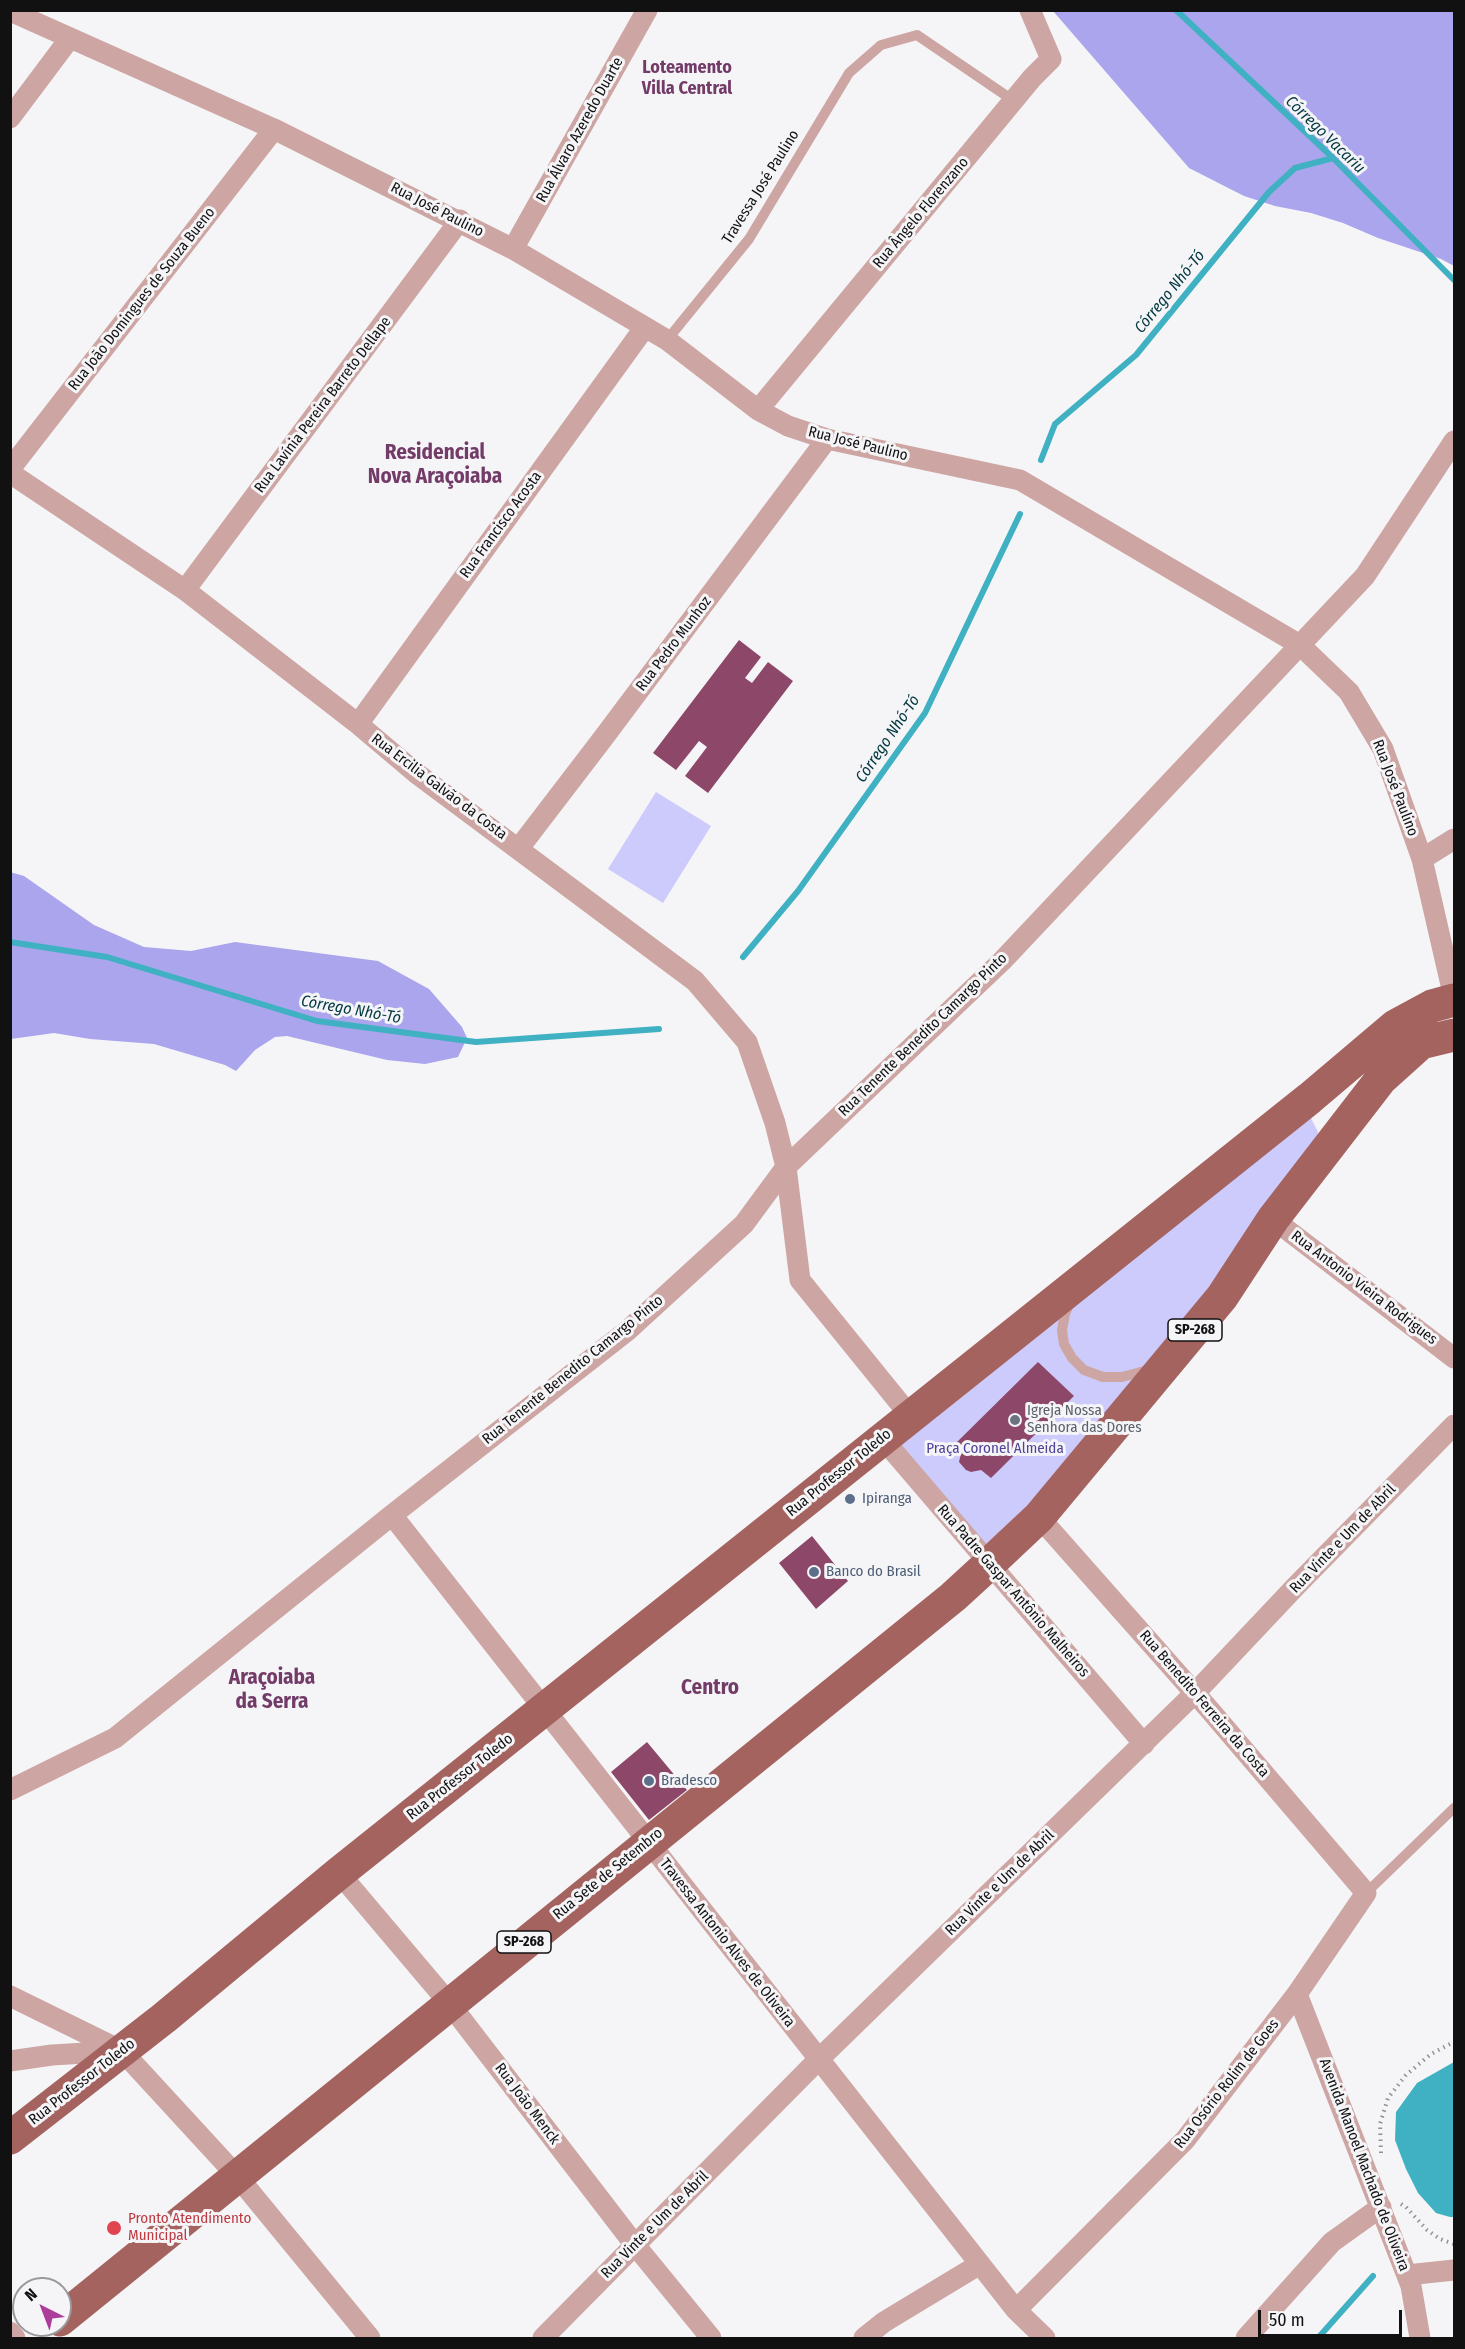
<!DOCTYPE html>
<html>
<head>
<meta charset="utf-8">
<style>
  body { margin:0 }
  #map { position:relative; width:1465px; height:2349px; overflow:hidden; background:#f5f5f8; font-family:"Fira Sans Condensed",sans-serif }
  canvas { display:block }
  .frame { position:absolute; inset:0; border:12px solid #111112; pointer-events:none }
  .north { position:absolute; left:12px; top:2277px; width:60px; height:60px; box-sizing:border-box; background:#f5f5f8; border:2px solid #9a9a9c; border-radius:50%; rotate:318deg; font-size:16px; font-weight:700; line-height:24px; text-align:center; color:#111112 }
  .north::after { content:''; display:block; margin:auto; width:21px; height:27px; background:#ad3d9a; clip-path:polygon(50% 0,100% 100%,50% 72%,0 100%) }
  .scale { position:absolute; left:1258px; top:2310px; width:144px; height:27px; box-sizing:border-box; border:3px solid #111112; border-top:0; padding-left:8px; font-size:18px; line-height:21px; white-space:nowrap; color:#111112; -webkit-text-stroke:4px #f5f5f8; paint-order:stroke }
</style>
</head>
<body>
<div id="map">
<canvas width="1465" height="2349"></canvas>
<div class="frame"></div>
<div class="north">N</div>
<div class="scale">50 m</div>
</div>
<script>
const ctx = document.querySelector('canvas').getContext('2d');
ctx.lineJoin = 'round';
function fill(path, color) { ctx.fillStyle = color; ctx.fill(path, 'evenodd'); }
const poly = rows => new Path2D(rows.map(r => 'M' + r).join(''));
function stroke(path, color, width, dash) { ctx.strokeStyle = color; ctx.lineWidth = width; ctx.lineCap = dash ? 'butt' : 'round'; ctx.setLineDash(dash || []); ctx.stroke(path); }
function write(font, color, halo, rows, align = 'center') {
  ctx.font = font + ' "Fira Sans Condensed",sans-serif'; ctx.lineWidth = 6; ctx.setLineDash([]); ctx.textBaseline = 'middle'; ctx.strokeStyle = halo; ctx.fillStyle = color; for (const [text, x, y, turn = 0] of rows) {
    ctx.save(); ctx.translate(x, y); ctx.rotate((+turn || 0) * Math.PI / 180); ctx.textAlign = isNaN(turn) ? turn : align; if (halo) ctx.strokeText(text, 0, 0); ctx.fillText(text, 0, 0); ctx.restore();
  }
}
fill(poly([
  [656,792,711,826,663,903,608,869],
  [1311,1118,1318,1132,1317,1142,1261,1230,989,1557,889,1438]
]), '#cdcafc');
fill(poly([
  [1053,11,1454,11,1454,266,1441,259,1378,238,1343,223,1311,213,1275,206,1244,196,1189,168],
  [10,872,24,876,94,925,144,947,191,951,235,942,378,961,429,989,462,1027,467,1038,458,1057,425,1064,387,1060,287,1036,275,1037,255,1050,236,1071,225,1065,154,1044,90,1039,54,1033,11,1039]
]), '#aaa5ec');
fill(poly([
  [1454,2062,1454,2217,1450,2217,1436,2213,1418,2193,1406,2169,1395,2140,1396,2112,1417,2083]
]), '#40b1c2');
stroke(poly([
  [1176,10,1333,158,1454,280],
  [1041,460,1055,424,1136,355,1269,192,1295,168,1333,158],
  [10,942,107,957,317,1021,476,1042,659,1029],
  [743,957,798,891,925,713,1020,514],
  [1318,2338,1373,2276]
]), '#40b1c2', 6);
fill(poly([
  [739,640,761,657,745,678,752,683,768,662,793,681,708,793,685,776,707,747,699,741,676,770,653,753],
  [1038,1362,1074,1396,991,1478,981,1470,971,1472,966,1470,959,1462,962,1449,956,1443],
  [812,1536,848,1581,816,1609,779,1563],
  [647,1742,687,1790,649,1820,611,1772]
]), '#8d4869');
stroke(poly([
  [1381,2153,1380,2124,1388,2098,1406,2075,1431,2054,1454,2042],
  [1401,2204,1406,2207,1427,2230,1440,2239,1454,2244]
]), '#919193', 4, [1.5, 4.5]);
stroke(poly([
  [667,340,749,239,849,73,881,45,917,35,1014,101],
  [1070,1302,1065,1314,1062,1330,1064,1344,1072,1358,1084,1370,1103,1377,1122,1377,1148,1370],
  [1366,1893,1454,1808]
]), '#cda6a3', 10);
stroke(poly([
  [10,11,274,129,513,249,667,340,758,410,788,426,827,439,1020,480,1300,645,1349,692,1383,749,1422,859,1454,998],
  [10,118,70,38],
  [513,249,647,10],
  [758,410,1032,78,1051,59,1030,10],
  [10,469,274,129],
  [10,473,185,590,358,724,416,773,695,981,747,1042,775,1123,786,1167,800,1280,911,1417],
  [185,590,460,220],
  [358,724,645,327],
  [519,848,604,737,827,439],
  [1422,859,1454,839],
  [1273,1219,1454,1358],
  [882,1438,1144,1744],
  [392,1515,1016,2310,1045,2338],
  [10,1790,115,1738,392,1515,627,1331,744,1224,786,1167,1002,961,1365,576,1454,441],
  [339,1873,449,2003,635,2245,711,2338],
  [1297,1994,1411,2286,1420,2338],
  [10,1996,122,2051,237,2176,370,2338],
  [10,2061,52,2055,119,2051],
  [1407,2275,1454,2270],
  [1016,2310,1185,2140,1297,1994,1366,1893,1208,1708,1039,1517],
  [10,2332,15,2338],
  [543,2338,818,2060,1195,1693,1296,1586,1454,1425],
  [864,2338,884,2322,980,2264],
  [1246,2338,1332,2242,1381,2207]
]), '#cda6a3', 21);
stroke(poly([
  [10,2138,164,2018,339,1873,1310,1098,1395,1026,1432,1006,1454,1000],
  [60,2320,953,1597,989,1564,1039,1517,1222,1297,1273,1219,1381,1079,1421,1043,1454,1035]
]), '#a5635f', 33);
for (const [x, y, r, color] of [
  [1015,1420,6,"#6b7280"],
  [850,1499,6,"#5c6f8a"],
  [814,1572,6,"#5c6f8a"],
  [649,1781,6,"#5c6f8a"],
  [114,2228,8,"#e0444e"]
]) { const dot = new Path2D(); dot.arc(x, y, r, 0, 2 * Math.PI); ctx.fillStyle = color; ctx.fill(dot); stroke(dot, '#f5f5f8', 2); }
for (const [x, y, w] of [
  [1195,1330,54],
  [524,1942,54]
]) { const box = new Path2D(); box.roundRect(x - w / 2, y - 11, w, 22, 4.5); ctx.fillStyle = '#f5f5f8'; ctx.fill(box); stroke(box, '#111112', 1.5); }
write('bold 14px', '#111112', null, [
  ["SP-268",1195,1330],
  ["SP-268",524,1942]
]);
write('15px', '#111112', '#f5f5f8', [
  ["Rua Álvaro Azeredo Duarte",580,130,-61],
  ["Travessa José Paulino",761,187,-58],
  ["Rua José Paulino",437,210,27],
  ["Rua Ângelo Florenzano",921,213,-50],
  ["Rua João Domingues de Souza Bueno",142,299,-52],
  ["Rua Lavínia Pereira Barreto Dellape",323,405,-53],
  ["Rua José Paulino",858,444,14],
  ["Rua Francisco Acosta",501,525,-54],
  ["Rua Pedro Munhoz",674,644,-53],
  ["Rua Ercilia Galvão da Costa",439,787,37],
  ["Rua José Paulino",1395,788,69],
  ["Rua Tenente Benedito Camargo Pinto",923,1035,-44],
  ["Rua Antonio Vieira Rodrigues",1364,1288,37],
  ["Rua Tenente Benedito Camargo Pinto",573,1370,-39],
  ["Rua Professor Toledo",839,1473,-39],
  ["Rua Vinte e Um de Abril",1343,1539,-46],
  ["Rua Padre Gaspar Antônio Malheiros",1013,1591,49],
  ["Rua Benedito Ferreira da Costa",1204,1704,49],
  ["Rua Professor Toledo",460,1777,-38],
  ["Rua Sete de Setembro",608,1874,-39],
  ["Rua Vinte e Um de Abril",1000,1883,-44],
  ["Travessa Antonio Alves de Oliveira",727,1943,52],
  ["Rua Professor Toledo",82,2082,-38],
  ["Rua Osório Rolim de Goes",1227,2084,-52],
  ["Rua João Menck",527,2104,53],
  ["Avenida Manoel Machado de Oliveira",1364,2165,69],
  ["Rua Vinte e Um de Abril",655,2225,-45]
]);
write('15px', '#5b616d', '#f5f5f8', [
  ["Igreja Nossa",1027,1411],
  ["Senhora das Dores",1027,1428]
], 'left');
write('15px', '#504397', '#f5f5f8', [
  ["Praça Coronel Almeida",995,1449]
]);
write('15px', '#4e5e75', '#f5f5f8', [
  ["Ipiranga",862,1499],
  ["Banco do Brasil",826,1572],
  ["Bradesco",661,1781]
], 'left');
write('15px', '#be3a42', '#f5f5f8', [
  ["Pronto Atendimento",128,2219],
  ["Municipal",128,2236]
], 'left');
write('italic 16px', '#023840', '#f5f5f8', [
  ["Córrego Vacariu",1325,135,44],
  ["Córrego Nhó-Tó",1170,292,-51],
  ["Córrego Nhó-Tó",888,739,-56],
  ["Córrego Nhó-Tó",351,1010,10]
]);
write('bold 18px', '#733b68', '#f5f5f8', [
  ["Loteamento",687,68],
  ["Villa Central",687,89]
]);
write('bold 21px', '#733b68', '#f5f5f8', [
  ["Residencial",435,453],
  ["Nova Araçoiaba",435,477],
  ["Araçoiaba",272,1678],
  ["da Serra",272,1702],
  ["Centro",710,1688]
]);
</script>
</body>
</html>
